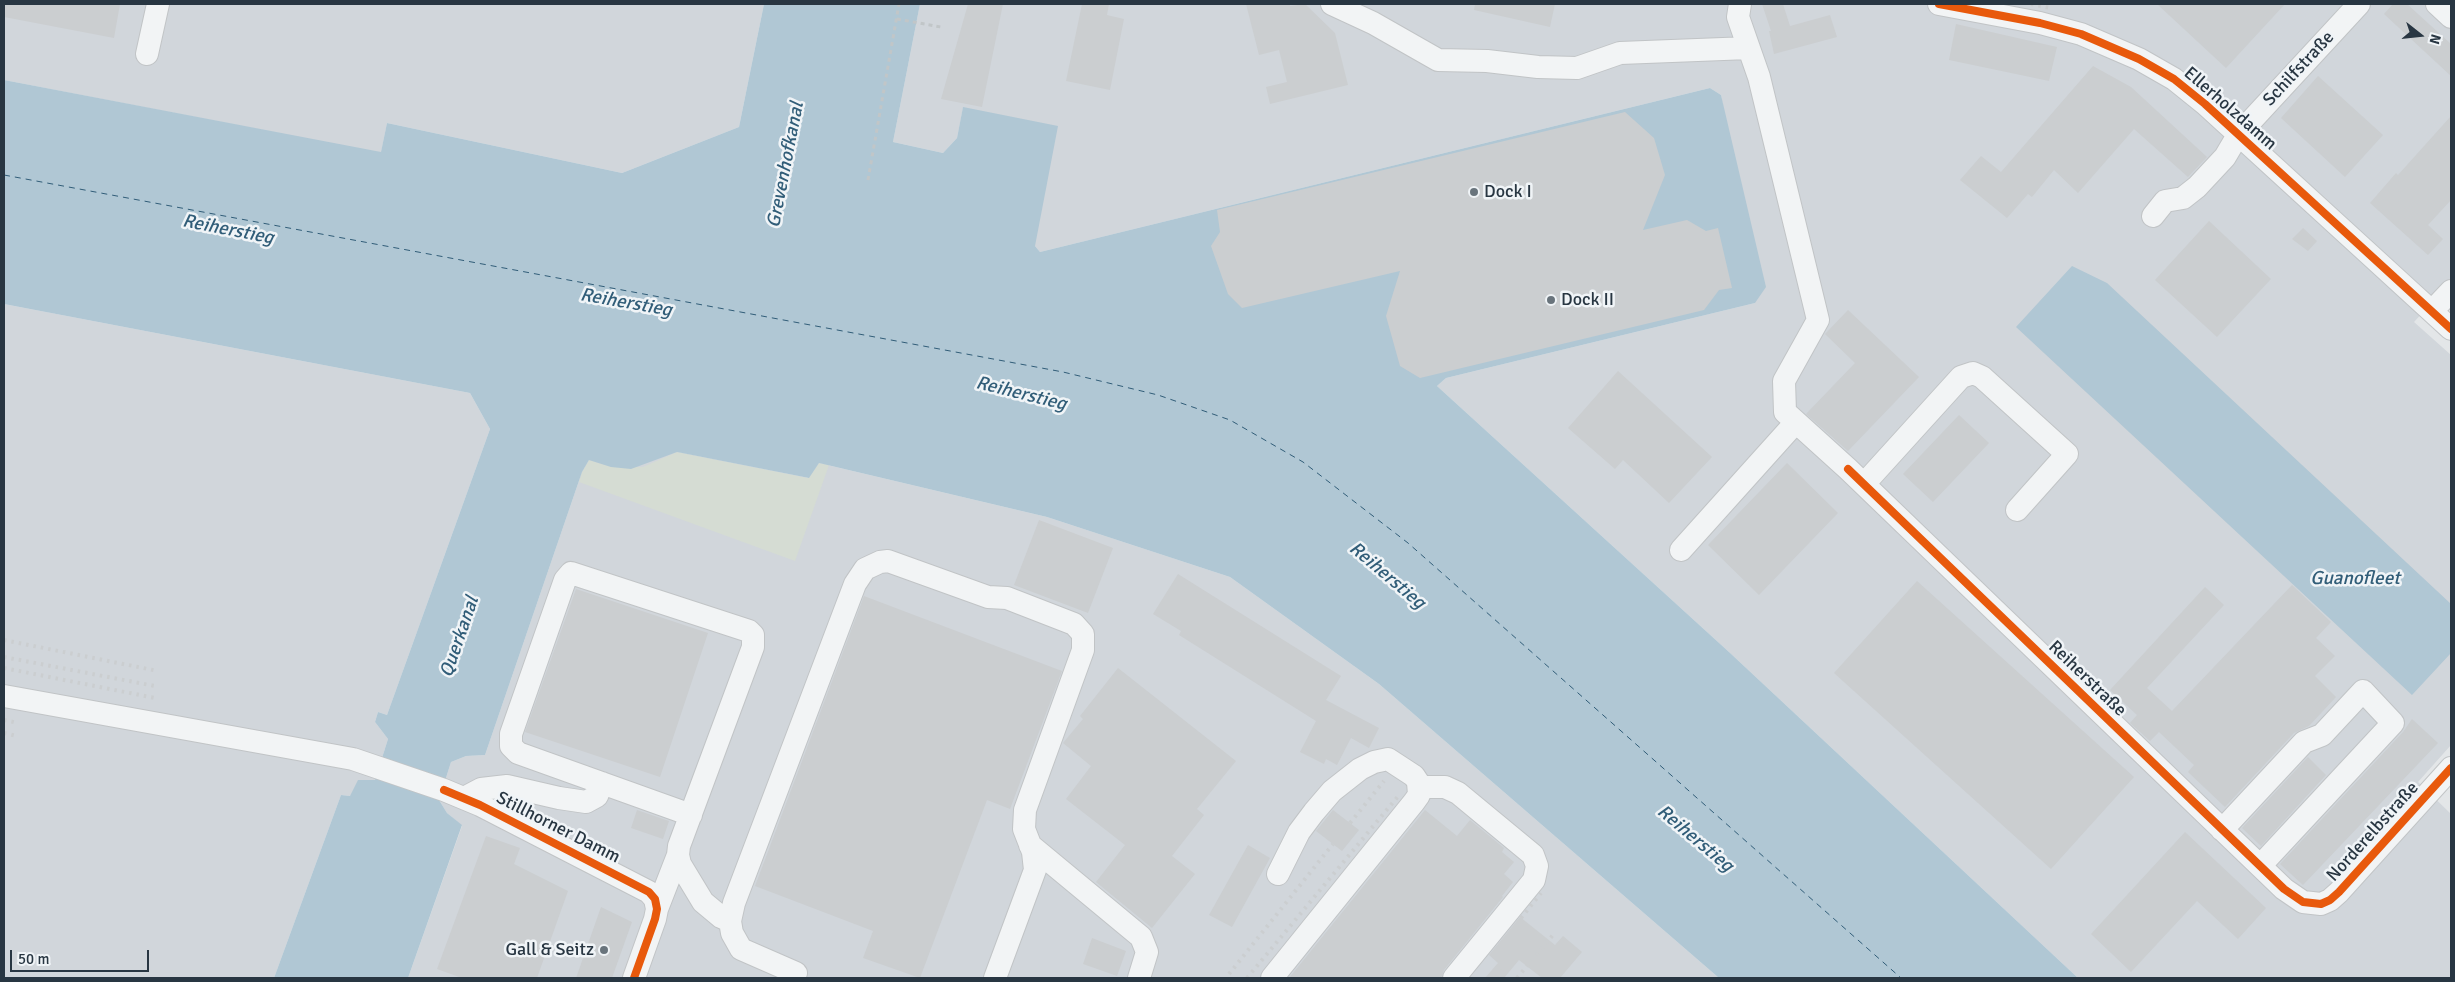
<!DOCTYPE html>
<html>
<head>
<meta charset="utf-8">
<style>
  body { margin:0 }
  #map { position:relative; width:2455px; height:982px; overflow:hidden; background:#e3e6e8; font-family:Signika,sans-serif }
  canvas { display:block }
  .frame { position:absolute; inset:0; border:5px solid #283642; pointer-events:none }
  .north { position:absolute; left:2395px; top:10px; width:50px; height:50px; -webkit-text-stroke:4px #f0f4f7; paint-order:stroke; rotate:106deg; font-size:14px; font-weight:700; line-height:20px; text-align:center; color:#283642 }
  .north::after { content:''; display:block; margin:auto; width:18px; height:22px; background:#283642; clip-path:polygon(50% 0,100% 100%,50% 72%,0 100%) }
  .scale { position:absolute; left:10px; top:950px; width:139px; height:22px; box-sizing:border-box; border:2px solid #283642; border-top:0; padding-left:6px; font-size:15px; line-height:18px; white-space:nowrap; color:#283642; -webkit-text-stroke:4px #f0f4f7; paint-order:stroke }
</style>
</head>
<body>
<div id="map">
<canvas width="2455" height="982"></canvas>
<div class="frame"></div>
<div class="north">N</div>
<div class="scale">50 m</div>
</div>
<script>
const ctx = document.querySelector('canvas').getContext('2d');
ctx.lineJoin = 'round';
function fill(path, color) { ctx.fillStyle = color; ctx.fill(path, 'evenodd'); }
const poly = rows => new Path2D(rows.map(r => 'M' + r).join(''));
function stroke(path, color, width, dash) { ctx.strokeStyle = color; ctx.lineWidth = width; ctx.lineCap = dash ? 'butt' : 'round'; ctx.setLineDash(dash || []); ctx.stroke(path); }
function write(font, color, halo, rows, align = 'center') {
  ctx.font = font + ' Signika,sans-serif'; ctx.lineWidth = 5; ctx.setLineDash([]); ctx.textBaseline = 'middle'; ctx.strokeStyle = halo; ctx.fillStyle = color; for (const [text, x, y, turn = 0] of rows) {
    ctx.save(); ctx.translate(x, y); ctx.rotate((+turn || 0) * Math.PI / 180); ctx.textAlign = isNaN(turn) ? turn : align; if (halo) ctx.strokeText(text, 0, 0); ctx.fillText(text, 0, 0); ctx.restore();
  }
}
fill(poly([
  [4,4,764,4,739,127,622,173,387,123,381,153,4,80],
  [920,4,2451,4,2451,282,2414,322,2451,355,2451,745,2418,782,2451,814,2451,978,2078,978,1729,652,1437,386,1446,378,1755,303,1721,95,1710,88,1040,252,1035,246,963,108,957,138,943,153,893,142],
  [4,304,470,393,490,429,387,715,378,712,375,722,388,739,375,780,350,796,341,795,274,978,4,978],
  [677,452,808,478,819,463,1047,517,1230,577,1379,684,1719,978,408,978,462,826,447,813,439,800,451,762,466,756,485,755,582,472,589,460]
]), '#d1d6db');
fill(poly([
  [677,452,808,478,819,463,829,465,795,561,579,482,582,472,589,460,611,467,643,467]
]), '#d5dcd3');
fill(poly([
  [764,4,920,4,893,142,943,153,957,138,963,107,1058,126,1035,246,1040,252,1710,88,1721,95,1766,287,1755,303,1446,378,1437,386,1729,652,2078,978,1719,978,1379,684,1230,577,1047,517,819,463,809,478,677,452,631,469,611,467,589,460,582,472,485,755,466,756,451,762,439,800,447,813,462,825,408,978,274,978,341,795,350,796,358,780,375,780,388,739,375,722,378,712,387,715,490,429,470,393,4,304,4,80,381,152,387,123,622,173,739,127],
  [2072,266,2107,283,2451,604,2451,653,2412,695,2016,327]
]), '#b0c7d4');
stroke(poly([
  [4,175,1063,372,1158,395,1230,420,1303,462,1408,543,1901,978]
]), '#315d78', 1, [6, 5]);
fill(poly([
  [4,4,120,4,114,38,4,17],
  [968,4,1003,4,982,107,941,99],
  [1082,4,1109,4,1107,15,1124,19,1110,90,1066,81],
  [1246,4,1290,4,1290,6,1305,4,1335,33,1348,85,1270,104,1266,87,1287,82,1279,50,1259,55],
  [1475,4,1555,4,1550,27,1474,10],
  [1762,4,1783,4,1790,26,1830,15,1837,37,1774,54,1769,31,1771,31],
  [2157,4,2285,4,2226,68],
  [2393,4,2407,4,2451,44,2451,76,2384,14],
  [1956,24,2057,47,2049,81,1949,60],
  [2093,66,2131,87,2207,157,2188,177,2134,129,2078,193,2054,170,2032,197,2028,194,2007,218,1960,180,1981,156,2001,172],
  [2318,76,2383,135,2345,177,2281,118],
  [1625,112,1654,138,1665,175,1643,230,1687,220,1706,231,1718,228,1732,288,1719,290,1704,310,1420,378,1400,366,1386,316,1400,271,1242,308,1228,294,1211,246,1220,232,1217,210],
  [2451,116,2451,200,2428,225,2443,239,2428,255,2370,203,2396,173,2398,175],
  [2209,221,2271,279,2217,337,2155,280],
  [2303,228,2317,241,2308,251,2292,239],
  [1848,310,1919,377,1848,451,1806,414,1855,363,1825,334],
  [1618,371,1712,457,1669,503,1623,460,1615,469,1568,428],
  [1959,415,1989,443,1933,502,1903,474],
  [1787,463,1838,513,1759,595,1708,545],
  [1039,520,1113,548,1088,613,1014,585],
  [1178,574,1341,676,1326,700,1379,728,1369,748,1351,738,1337,765,1326,759,1324,764,1300,752,1316,721,1179,635,1181,631,1153,614],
  [1917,581,2134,777,2051,869,1834,673],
  [2292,585,2331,622,2316,638,2335,656,2315,676,2336,697,2309,726,2294,733,2225,807,2188,772,2194,765,2159,732,2150,741,2130,723,2137,715,2110,690,2205,587,2224,605,2147,688,2172,711],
  [576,589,708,633,660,777,525,732],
  [864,596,1062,671,1010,809,987,800,920,978,863,958,873,931,755,886],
  [1118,668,1236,761,1197,809,1204,815,1172,856,1195,874,1152,928,1096,882,1125,845,1066,799,1091,766,1063,743,1083,719,1080,716],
  [2412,719,2438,743,2303,885,2280,864,2403,732],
  [2308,757,2326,775,2261,846,2242,828],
  [637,810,669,821,663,839,631,828],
  [1333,810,1359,830,1342,851,1316,831],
  [1425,810,1457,836,1470,820,1504,848,1502,852,1514,862,1504,874,1513,882,1502,896,1503,897,1444,970,1441,978,1289,978],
  [2185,832,2266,908,2238,939,2197,901,2131,972,2091,934],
  [486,836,520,848,514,864,568,891,537,978,462,978,437,969],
  [1248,845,1270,858,1232,927,1209,915],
  [601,907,632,922,612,978,576,978],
  [1520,917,1555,945,1563,936,1582,952,1560,978,1542,978,1519,960,1504,978,1485,978,1498,963,1489,955],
  [1092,938,1126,951,1117,976,1083,964]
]), '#cbced0');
const minor = poly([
  [1332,4,1373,23,1438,60,1487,61,1538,67,1577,68,1620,53,1749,48],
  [1740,4,1738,17,1759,77,1818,320,1784,381,1785,412,1848,469,2284,889,2303,902,2321,904,2330,900,2339,892,2451,768],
  [1939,4,2040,23,2081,34,2139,59,2174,79,2205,104,2451,329],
  [2437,4,2451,17],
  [147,54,158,4],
  [2153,216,2165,201,2183,198,2197,187,2225,157,2238,135,2359,4],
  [2432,311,2451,291],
  [1864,484,1961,377,1973,373,1982,377,2067,454,2017,510],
  [1681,550,1796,422],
  [4,696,353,759,444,790,480,805,649,892,655,899,657,909,655,919,634,978],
  [1419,787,1445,787,1458,793,1533,855,1537,866,1534,880,1454,978],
  [464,798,481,789,507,786,559,798,586,802,597,796,602,783],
  [691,815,518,753,511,746,511,734,565,580,571,573,749,631,753,635,753,647,679,846,678,855,680,864,703,902,721,917,730,921],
  [2222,830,2304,742,2322,735,2363,691,2393,723,2260,866],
  [1030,845,1141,937,1147,952,1139,978],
  [657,909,678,855],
  [796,973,741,949,732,933,730,921,734,903,855,584,865,569,880,562,888,561,988,597,1007,598,1074,624,1083,634,1083,650,1025,810,1024,829,1033,852,1035,870,995,978],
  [1272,978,1414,802,1419,795,1418,782,1414,776,1388,759,1374,762,1360,769,1332,791,1314,812,1299,832,1278,874]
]);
stroke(minor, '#c1c4c6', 24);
stroke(poly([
  [897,19,941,27],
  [868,180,899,4]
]), '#c1c6c8', 3, [4, 4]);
stroke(minor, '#f2f4f5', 22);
stroke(poly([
  [2031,4,2051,8],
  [4,640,158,671],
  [4,657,155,686],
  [4,668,155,698],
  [4,720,18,723],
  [4,733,17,736],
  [1350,823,1384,781],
  [1521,918,1541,893],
  [1229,974,1333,844],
  [1247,978,1400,794],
  [1496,978,1503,970],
  [1517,978,1553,935]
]), '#cbced0', 4, [2.5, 5]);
stroke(poly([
  [1939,4,2040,23,2081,34,2139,59,2174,79,2205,104,2451,329],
  [1848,469,2284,889,2303,902,2321,904,2330,900,2339,892,2451,768],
  [444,790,480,805,649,892,655,899,657,909,655,919,634,978]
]), '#e8590c', 8);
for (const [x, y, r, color] of [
  [1474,192,5,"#69747c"],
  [1551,300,5,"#69747c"],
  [604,950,5,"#69747c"]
]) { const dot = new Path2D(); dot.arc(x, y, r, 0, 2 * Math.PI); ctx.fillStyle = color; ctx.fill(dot); stroke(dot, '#f0f4f7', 2); }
write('18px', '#283642', '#f0f4f7', [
  ["Schilfstraße",2299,69,-47],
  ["Ellerholzdamm",2230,109,41],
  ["Reiherstraße",2087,679,44],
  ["Stillhorner Damm",558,828,27],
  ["Norderelbstraße",2373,832,-48]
]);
write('18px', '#283642', '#f0f4f7', [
  ["Dock I",1484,192],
  ["Dock II",1561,300],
  ["Gall & Seitz",594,950,"right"]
], 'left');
write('italic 19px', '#315d78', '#f0f4f7', [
  ["Grevenhofkanal",786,165,-79],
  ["Reiherstieg",228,230,11],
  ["Reiherstieg",626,303,10],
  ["Reiherstieg",1021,394,14],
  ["Reiherstieg",1387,576,40],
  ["Guanofleet",2355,579],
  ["Querkanal",460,637,-71],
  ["Reiherstieg",1695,839,40]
]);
</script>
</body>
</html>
